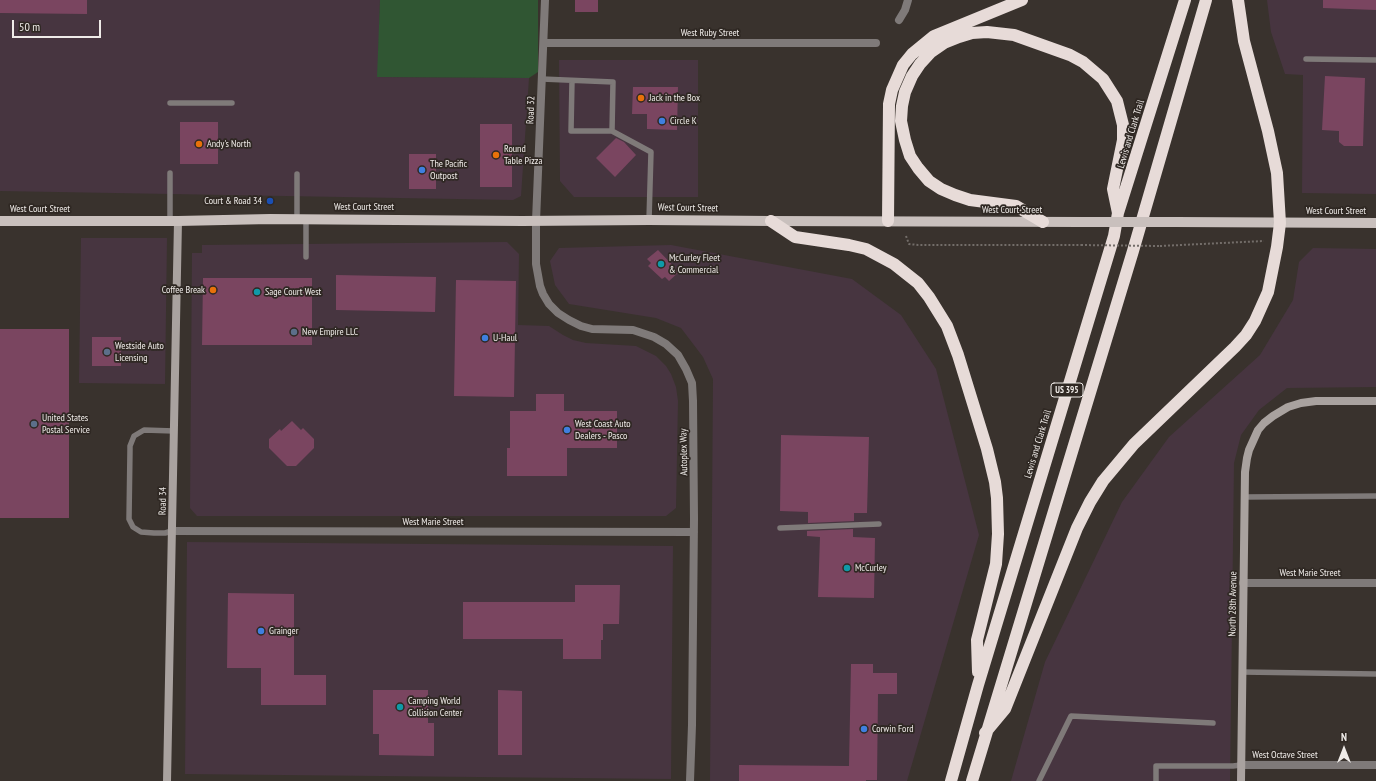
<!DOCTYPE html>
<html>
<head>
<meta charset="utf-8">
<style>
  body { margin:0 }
  #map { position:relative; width:1376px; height:781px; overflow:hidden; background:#39322d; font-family:"PT Sans Narrow",sans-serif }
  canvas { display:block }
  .north { position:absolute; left:1324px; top:729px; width:40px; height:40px; -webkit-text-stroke:3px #2f2823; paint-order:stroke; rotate:0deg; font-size:11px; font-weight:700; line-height:16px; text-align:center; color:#efebe8 }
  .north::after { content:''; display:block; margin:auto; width:14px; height:18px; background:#efebe8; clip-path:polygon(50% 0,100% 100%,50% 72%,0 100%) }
  .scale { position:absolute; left:12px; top:20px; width:89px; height:18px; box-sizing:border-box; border:2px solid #efebe8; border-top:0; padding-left:5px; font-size:12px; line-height:14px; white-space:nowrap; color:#efebe8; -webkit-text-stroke:3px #2f2823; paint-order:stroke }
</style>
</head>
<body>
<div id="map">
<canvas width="1376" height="781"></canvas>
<div class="north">N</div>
<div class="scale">50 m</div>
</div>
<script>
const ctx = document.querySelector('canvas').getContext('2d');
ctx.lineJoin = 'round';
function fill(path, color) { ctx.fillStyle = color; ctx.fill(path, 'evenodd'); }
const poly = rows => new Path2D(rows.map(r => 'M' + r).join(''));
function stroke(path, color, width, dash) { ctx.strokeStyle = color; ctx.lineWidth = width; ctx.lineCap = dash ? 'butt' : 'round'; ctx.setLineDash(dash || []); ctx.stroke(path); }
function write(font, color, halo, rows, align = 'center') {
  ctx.font = font + ' "PT Sans Narrow",sans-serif'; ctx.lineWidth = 3.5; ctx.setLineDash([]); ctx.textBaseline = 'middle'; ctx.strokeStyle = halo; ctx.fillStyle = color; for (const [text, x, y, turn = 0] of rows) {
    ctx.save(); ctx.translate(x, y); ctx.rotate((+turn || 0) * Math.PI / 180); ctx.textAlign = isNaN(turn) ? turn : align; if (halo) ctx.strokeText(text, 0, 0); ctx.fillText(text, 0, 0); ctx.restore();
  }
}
fill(poly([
  [0,0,380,0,378,77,529,78,521,196,513,200,0,191],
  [1267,0,1376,0,1376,194,1302,193,1303,75,1285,74,1271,32],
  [559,60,698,60,698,197,574,197,560,181],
  [81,238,167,238,165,384,79,383],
  [507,242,519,254,518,325,549,326,563,335,573,340,586,343,636,346,656,356,666,366,671,374,676,387,678,401,676,508,666,516,197,516,190,508,192,253,202,253,202,245],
  [671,245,852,279,901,315,936,369,979,535,907,781,710,781,713,379,703,357,681,328,656,318,569,304,555,285,550,261,559,248],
  [1313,248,1376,249,1376,387,1287,388,1259,410,1241,435,1234,463,1230,781,1011,781,1045,662,1122,502,1169,437,1260,355,1293,300,1299,262],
  [187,542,673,546,671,779,185,774]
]), '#473540');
fill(poly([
  [380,0,538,0,538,72,529,78,377,77]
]), '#305633');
fill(poly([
  [0,0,87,0,87,14,0,13],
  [575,0,598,0,598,12,575,12],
  [1323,0,1376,0,1376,10,1323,8],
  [1325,76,1365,78,1363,146,1344,146,1339,142,1339,131,1322,130],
  [633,87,678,87,677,130,647,129,647,114,632,114],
  [180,122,218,122,218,164,180,164],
  [480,124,512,124,512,187,480,187],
  [616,138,624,142,636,155,615,177,596,158],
  [409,154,436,154,436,189,409,189],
  [658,250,679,272,669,281,665,277,662,279,648,266,651,263,647,259],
  [336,275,436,277,435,312,336,310],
  [203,278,312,278,312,345,202,345],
  [456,280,516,281,514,397,454,396],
  [0,329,69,329,69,518,0,518],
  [92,337,121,337,121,366,92,366],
  [536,394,564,394,564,411,617,411,617,448,567,448,567,476,507,476,507,448,510,448,510,411,536,411],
  [292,421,301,430,303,428,314,439,314,448,296,466,287,466,269,448,269,439,280,429,281,431],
  [781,435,869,437,867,513,854,513,854,521,808,523,808,512,780,511],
  [853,529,853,537,875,538,874,598,818,597,820,537,807,536,807,531],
  [575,585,620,585,619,624,603,624,603,640,601,640,601,659,563,659,563,639,463,639,463,602,575,602],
  [228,593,294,594,294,675,326,675,326,705,261,705,261,668,227,668],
  [851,664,873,664,873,673,897,673,897,694,878,694,877,780,866,780,866,781,739,781,739,765,849,766],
  [373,690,428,690,428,723,434,723,434,756,379,755,379,734,373,734],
  [498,690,522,691,522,755,498,755]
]), '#7a4560');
stroke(poly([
  [906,236,909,244,918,245,1081,245],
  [1160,246,1264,241]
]), '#736d69', 2, [2, 2]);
stroke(poly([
  [1306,59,1376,60],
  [542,79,613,82,612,131,651,152,649,220],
  [572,81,571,131,612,131],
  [170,103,232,103],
  [297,219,297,174],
  [306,219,306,257],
  [170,221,170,173],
  [1245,497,1376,496],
  [780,528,879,524],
  [172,531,165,533,154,533,141,532,133,527,129,519,130,450,130,446,134,436,144,430,174,431],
  [1242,672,1376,674],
  [1039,781,1071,716,1213,723],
  [1156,781,1156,766,1233,766,1241,765]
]), '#7f7a79', 5.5);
stroke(poly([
  [545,0,536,221,536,264,540,286,543,294,549,304,558,313,569,320,581,326,592,329,633,330,654,337,666,344,678,355,686,369,692,383,693,401,694,519,692,725,690,781],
  [899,20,905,10,908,0],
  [544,43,876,43],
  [172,531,694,532],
  [1243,583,1376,583],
  [1241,765,1376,765]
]), '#7f7a79', 8);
stroke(poly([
  [167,781,178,221],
  [1241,781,1245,472,1247,458,1249,450,1258,430,1264,423,1273,416,1288,407,1301,403,1316,401,1376,401]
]), '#a9a29f', 8);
stroke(poly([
  [0,221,178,221,270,219,522,221,649,220,771,221,1082,222],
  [1176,222,1376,223]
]), '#c9c0bd', 10);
stroke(poly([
  [771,221,795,237,849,245,866,249,894,264,918,283,929,297,947,326,958,355,987,449,995,482,997,498,998,534,996,564,977,640,978,672],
  [888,221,889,104,892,90,903,65,912,54,934,36,1022,0],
  [1043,222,1016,206,970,200,955,195,941,189,929,181,918,168,910,156,905,140,901,121,902,106,905,92,912,76,920,64,931,52,944,43,959,37,972,33,987,32,1014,35,1070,55,1083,62,1103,79,1117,101,1123,125,1123,140,1113,189,1118,213],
  [985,733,1005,709,1077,528,1090,502,1103,481,1134,444,1235,347,1246,335,1255,321,1268,292,1277,247,1280,223,1277,173,1268,131,1244,41,1238,0],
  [951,781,978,685,1114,236,1118,213,1185,0],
  [972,781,1133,251,1206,0]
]), '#e7dbd8', 12);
stroke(poly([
  [1081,245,1160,246]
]), '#736d69', 2, [2, 2]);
stroke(poly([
  [1082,222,1176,222]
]), '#c9c0bd', 10);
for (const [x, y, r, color] of [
  [641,98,4,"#e8710a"],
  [662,121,4,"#3f7fe0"],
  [199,144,4,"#e8710a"],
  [496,155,4,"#e8710a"],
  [422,170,4,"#3f7fe0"],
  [270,201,4,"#1a4fb4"],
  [661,264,4,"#0f9aa8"],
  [213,290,4,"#e8710a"],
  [257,292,4,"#0f9aa8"],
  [294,332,4,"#5c6f8a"],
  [485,338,4,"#3f7fe0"],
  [107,352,4,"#5c6f8a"],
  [34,424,4,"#5c6f8a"],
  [567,430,4,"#3f7fe0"],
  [847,568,4,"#0f9aa8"],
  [261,631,4,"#3f7fe0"],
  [400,707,4,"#0f9aa8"],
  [864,729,4,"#3f7fe0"]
]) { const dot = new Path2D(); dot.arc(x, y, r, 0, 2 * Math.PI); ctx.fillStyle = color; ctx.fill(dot); stroke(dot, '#2f2823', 1.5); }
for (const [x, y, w] of [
  [1067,390,32]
]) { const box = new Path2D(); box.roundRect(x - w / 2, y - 7, w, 14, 3); ctx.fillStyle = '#2f2823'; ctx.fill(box); stroke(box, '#efebe8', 1); }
write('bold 9px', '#efebe8', null, [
  ["US 395",1067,390]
]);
write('10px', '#efebe8', '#2f2823', [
  ["West Ruby Street",710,33],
  ["Road 32",531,110,-88],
  ["Lewis and Clark Trail",1131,134,-73],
  ["West Court Street",364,207],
  ["West Court Street",688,208,1],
  ["West Court Street",40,209],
  ["West Court Street",1012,210],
  ["West Court Street",1336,211],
  ["Lewis and Clark Trail",1038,444,-73],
  ["Autoplex Way",684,452,-91],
  ["Road 34",163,501,-89],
  ["West Marie Street",433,522],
  ["West Marie Street",1310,573],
  ["North 28th Avenue",1233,604,-89],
  ["West Octave Street",1285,755]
]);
write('10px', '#efebe8', '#2f2823', [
  ["Jack in the Box",649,98],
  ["Circle K",670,121],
  ["Andy's North",207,144],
  ["Round",504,149],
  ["Table Pizza",504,161],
  ["The Pacific",430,164],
  ["Outpost",430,176],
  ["Court & Road 34",262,201,"right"],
  ["McCurley Fleet",669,258],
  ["& Commercial",669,270],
  ["Coffee Break",205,290,"right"],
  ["Sage Court West",265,292],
  ["New Empire LLC",302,332],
  ["U-Haul",493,338],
  ["Westside Auto",115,346],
  ["Licensing",115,358],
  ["United States",42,418],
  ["Postal Service",42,430],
  ["West Coast Auto",575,424],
  ["Dealers - Pasco",575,436],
  ["McCurley",855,568],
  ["Grainger",269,631],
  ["Camping World",408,701],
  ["Collision Center",408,713],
  ["Corwin Ford",872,729]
], 'left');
</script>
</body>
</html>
